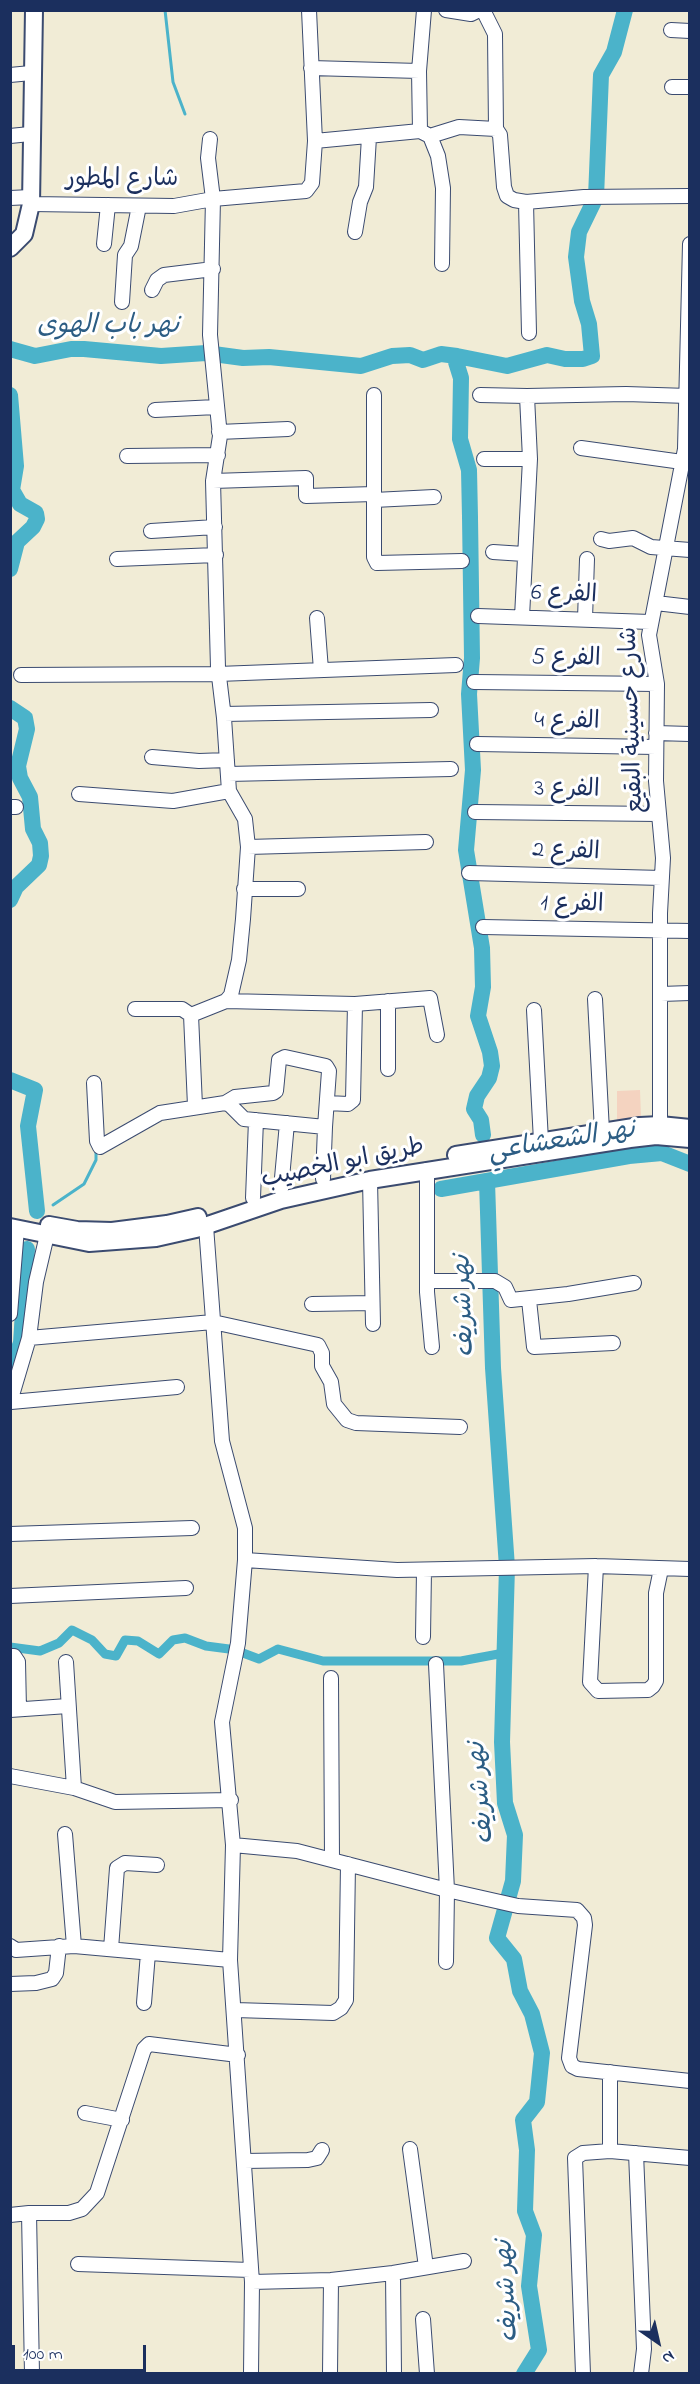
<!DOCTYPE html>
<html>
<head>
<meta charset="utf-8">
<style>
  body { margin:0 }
  #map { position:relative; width:700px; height:2384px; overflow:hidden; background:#f1ecd6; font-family:"Indie Flower",sans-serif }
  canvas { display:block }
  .frame { position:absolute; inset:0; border:12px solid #1b2f5e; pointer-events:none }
  .north { position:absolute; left:628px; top:2312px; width:60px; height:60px; -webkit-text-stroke:4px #fff; paint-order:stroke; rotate:146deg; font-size:16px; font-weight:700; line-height:24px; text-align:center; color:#1b2f5e }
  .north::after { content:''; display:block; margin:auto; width:21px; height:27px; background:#1b2f5e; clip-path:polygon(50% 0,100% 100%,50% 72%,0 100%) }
  .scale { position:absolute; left:12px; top:2345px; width:134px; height:27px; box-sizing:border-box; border:3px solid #1b2f5e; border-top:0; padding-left:8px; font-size:18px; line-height:21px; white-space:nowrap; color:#1b2f5e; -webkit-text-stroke:4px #fff; paint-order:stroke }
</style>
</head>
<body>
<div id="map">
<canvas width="700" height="2384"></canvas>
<div class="frame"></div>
<div class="north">N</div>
<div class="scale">100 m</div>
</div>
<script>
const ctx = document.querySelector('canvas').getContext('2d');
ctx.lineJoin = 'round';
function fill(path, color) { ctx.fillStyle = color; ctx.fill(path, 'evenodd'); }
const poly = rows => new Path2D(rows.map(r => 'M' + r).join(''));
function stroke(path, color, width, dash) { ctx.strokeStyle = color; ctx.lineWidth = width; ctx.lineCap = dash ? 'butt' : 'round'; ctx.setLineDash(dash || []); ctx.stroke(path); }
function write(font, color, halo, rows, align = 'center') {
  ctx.font = font + ' "Indie Flower","Playpen Sans Arabic",sans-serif'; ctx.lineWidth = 6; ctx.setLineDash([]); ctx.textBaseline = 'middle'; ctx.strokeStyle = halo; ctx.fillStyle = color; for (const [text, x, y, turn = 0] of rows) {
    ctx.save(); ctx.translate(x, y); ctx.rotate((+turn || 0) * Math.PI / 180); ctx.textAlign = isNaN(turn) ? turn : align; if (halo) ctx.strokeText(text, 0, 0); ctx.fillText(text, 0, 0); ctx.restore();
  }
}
fill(poly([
  [640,1090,641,1117,617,1120,617,1091]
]), '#f4d3c0');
stroke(poly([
  [165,10,173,82,185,114],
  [53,1205,84,1184,96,1160,96,1151]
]), '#4bb3ca', 3);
stroke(poly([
  [10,1647,40,1651,59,1643,72,1630,92,1640,105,1654,116,1656,125,1640,138,1641,159,1654,173,1640,185,1638,206,1646,229,1649],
  [243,1653,259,1659,278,1649,323,1661,461,1661,504,1653]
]), '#4bb3ca', 9);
stroke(poly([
  [10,349,35,356,71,349,84,349,161,356,206,353,243,358,269,357,361,366,392,356,410,355,423,360,441,354,457,356],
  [10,395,16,466,12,490,20,504,36,513,37,519,33,527,17,542,10,569],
  [10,708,25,718,27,729,18,766,20,778,30,797,33,829,40,843,41,856,39,865,16,887,10,900],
  [10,1080,35,1090,28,1126,37,1211],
  [483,1135,481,1120,474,1109,477,1096,489,1078,492,1066,490,1052,478,1016,483,987,482,948,466,850,473,770,469,694,472,658,470,517,469,470,460,439,461,378,456,362,457,356,507,366,547,355,565,359,583,359,592,356,589,324,582,301,576,257,579,232,596,197,601,75,614,52,625,10],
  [487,1181,493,1368,507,1567,502,1742,505,1803,515,1835,513,1881,497,1938,514,1959,520,1991,532,2014,542,2053,537,2102,523,2120,527,2150,525,2211,534,2235,529,2286,539,2350,524,2374],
  [441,1189,629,1156,662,1153,690,1164],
  [10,1371,21,1343,27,1249]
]), '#4bb3ca', 16);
const minor = poly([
  [309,10,315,141],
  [446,10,471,14,479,10],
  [483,10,495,34,496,129],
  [671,30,690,31],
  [311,68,419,71],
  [10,75,31,73],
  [672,87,690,87],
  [422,132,430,136,438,156,443,188,442,264],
  [10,136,30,134],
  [430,136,459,127,496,129,500,135,504,187,507,196,514,200,526,202,584,197,690,196],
  [10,198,31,197],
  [526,202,529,333],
  [31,204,174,206,213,199,306,191,312,183,315,141,420,131,419,71,424,10],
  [355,232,360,202,366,187,369,137],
  [104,244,108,205],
  [152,290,157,280,164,275,213,269],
  [122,302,125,255,131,246,139,206],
  [374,395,374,557,377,563,462,561],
  [480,395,527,396,530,459,522,617],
  [527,396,626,394,688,396],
  [155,410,216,407],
  [219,432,288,429],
  [581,448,682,462],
  [127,456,218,455],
  [484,459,530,459],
  [213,481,306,478,306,496,374,494],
  [374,500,434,497],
  [151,531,215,527],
  [601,539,609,541,633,538,651,547,690,550],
  [493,552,524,554],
  [117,559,216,555],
  [656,603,690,607],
  [478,616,650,622],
  [317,618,321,670],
  [585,619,587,559],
  [21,675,218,674,456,665],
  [474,682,657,684],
  [224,714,431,710],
  [656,733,690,734],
  [477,744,656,747],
  [152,757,199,761,227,760],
  [228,774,451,769],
  [79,794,173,801,229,791],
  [10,807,16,807],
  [475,812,658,814],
  [248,847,426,842],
  [469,873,662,878],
  [244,889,298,889],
  [483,927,690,931],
  [661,994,690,993],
  [595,999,602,1131],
  [226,1001,355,1004,430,998,437,1035],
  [388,1001,388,1069],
  [135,1009,182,1009,191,1015,226,1001,231,995,239,960,243,919,248,847,245,819,229,791,224,718,218,668,213,481,220,436,210,335,213,199,208,158,210,139],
  [534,1010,541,1141],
  [191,1015,195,1106],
  [94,1083,97,1141,100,1147,160,1113,225,1103,230,1105,244,1119,325,1127,323,1179],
  [225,1103,235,1097,273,1093,276,1091,279,1060,285,1057,326,1066,329,1071,325,1127],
  [327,1103,348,1104,353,1100,355,1004],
  [660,1125,660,913,663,858,656,781,657,684,649,635,685,449,690,244],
  [427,1170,427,1292,432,1347],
  [370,1180,373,1324],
  [281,1189,287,1123],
  [253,1198,256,1120],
  [206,1226,222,1441,245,1528,245,1560,238,1643,222,1722,233,1845,230,1960,252,2282,251,2374],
  [427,1281,495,1281,505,1287,511,1300,568,1294,634,1283],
  [529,1300,534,1347,613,1343],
  [312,1304,372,1303],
  [10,1314,17,1228],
  [29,1338,213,1322,318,1345,322,1353,322,1366,331,1382,334,1404,347,1420,356,1423,460,1427],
  [10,1402,29,1338,36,1282,47,1235],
  [11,1402,177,1387],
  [10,1534,192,1528],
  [245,1560,397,1570,596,1566,690,1569],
  [596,1566,590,1682,598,1691,648,1690,653,1686,656,1681,656,1593,661,1569],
  [10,1596,186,1588],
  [423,1637,424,1570],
  [10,1656,14,1656,18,1662,19,1709],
  [66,1662,74,1788],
  [436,1664,447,1890,446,1962],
  [331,1678,332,1860],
  [10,1710,68,1706],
  [10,1776,74,1788,115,1802,231,1800],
  [65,1834,74,1946],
  [233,1845,297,1851,447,1890,518,1906,577,1910,584,1918,585,1925,569,2058,572,2066,578,2069,690,2081],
  [10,1946,16,1950,74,1946,230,1960],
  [111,1949,117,1868,125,1863,157,1865],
  [10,1984,36,1983,52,1979,56,1973,59,1946],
  [144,2003,148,1953],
  [235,2010,333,2013,341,2008,346,2000,348,1864],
  [610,2072,610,2151],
  [85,2113,122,2120],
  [410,2149,426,2267],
  [636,2153,644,2349,641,2374],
  [244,2161,308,2160,317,2158,322,2150],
  [10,2215,29,2213],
  [78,2264,250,2270],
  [393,2273,394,2374],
  [252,2282,331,2280,393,2273,464,2261],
  [423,2319,427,2374],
  [32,2374,29,2213,69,2213,82,2209,97,2193,144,2049,149,2044,238,2055],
  [330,2374,331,2280],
  [583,2374,575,2158,583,2153,610,2151,690,2158]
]);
const major = poly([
  [10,248,24,234,31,204,34,10],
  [456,1155,640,1126,660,1125,690,1128],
  [49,1225,77,1230,112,1231,167,1224,198,1217],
  [10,1227,89,1243,156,1238,196,1229,281,1200,370,1180,630,1139,656,1136,690,1139]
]);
stroke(minor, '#3b4b70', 16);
stroke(major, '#3b4b70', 20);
stroke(minor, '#fff', 14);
stroke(major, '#fff', 16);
write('24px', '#1b2f5e', '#fff', [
  ["شارع المطور",122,181],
  ["الفرع 6",564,596,2],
  ["الفرع 5",566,660,1],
  ["شارع حسينية البقيع",634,720,-92],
  ["الفرع 4",567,723,1],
  ["الفرع 3",567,791,1],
  ["الفرع 2",566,853,2],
  ["الفرع 1",572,906,1],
  ["طريق ابو الخصيب",343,1165,-12]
]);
write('italic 26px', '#2c5d84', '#fff', [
  ["نهر باب الهوى",108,328],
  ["نهر الشعشاعي",562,1143,-9],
  ["نهر شريف",466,1306,-92],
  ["نهر شريف",483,1793,-95],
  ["نهر شريف",509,2291,-93]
]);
</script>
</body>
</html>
